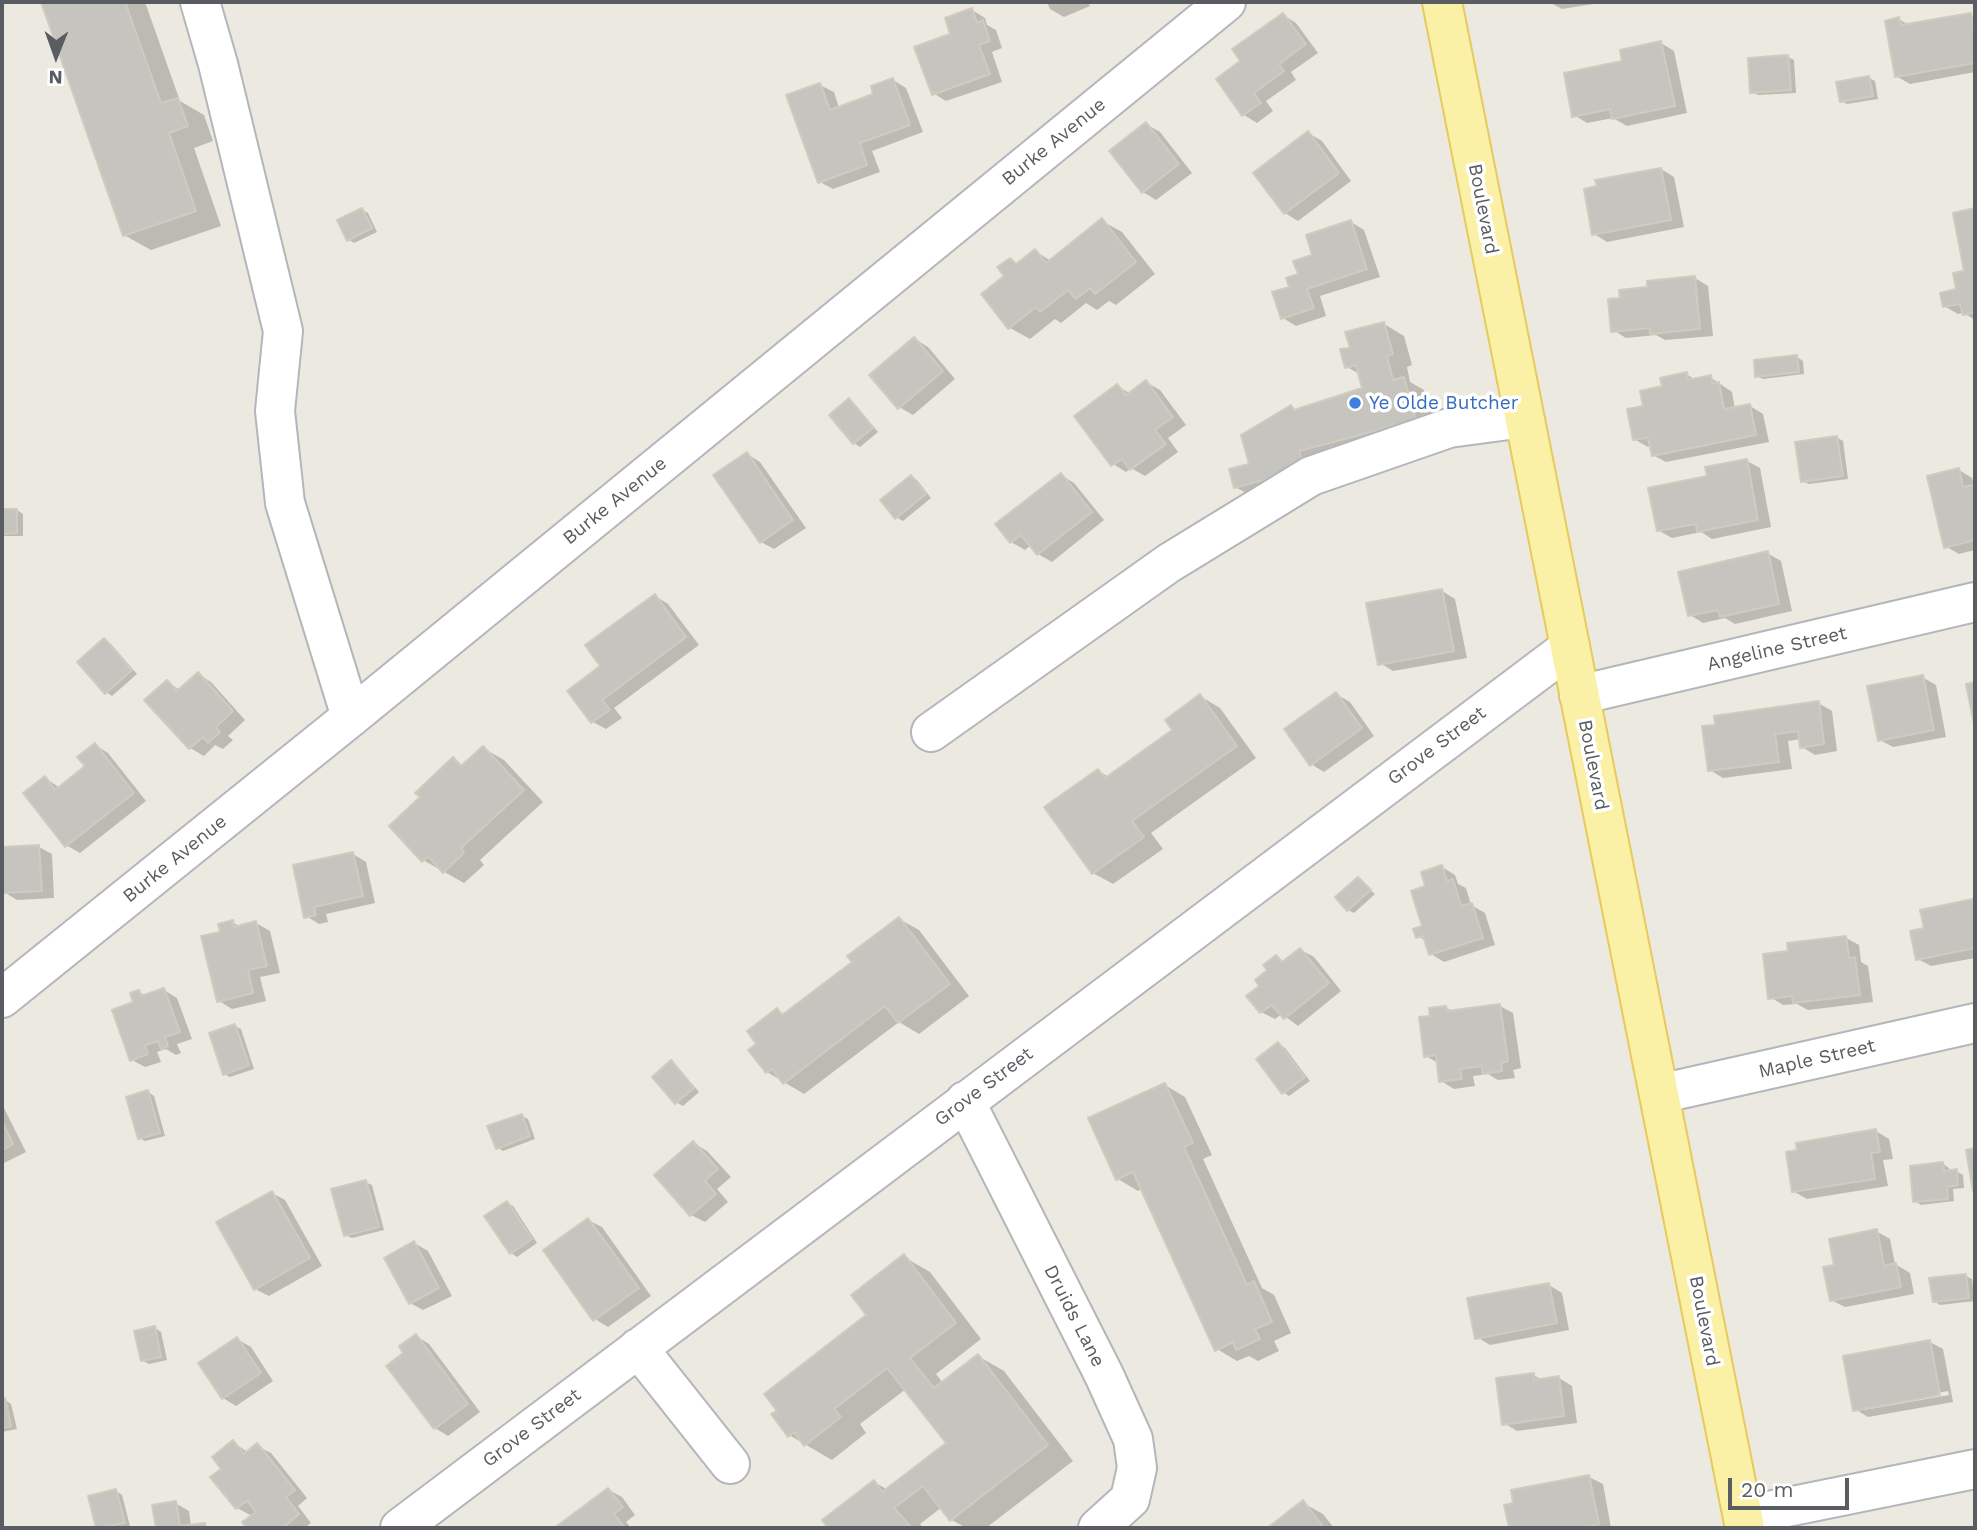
<!DOCTYPE html>
<html>
<head>
<meta charset="utf-8">
<style>
  body { margin:0 }
  #map { position:relative; width:1977px; height:1530px; overflow:hidden; background:#ebe9e0; font-family:"Work Sans",sans-serif }
  canvas { display:block }
  .frame { position:absolute; inset:0; border:4px solid #595c60; pointer-events:none }
  .north { position:absolute; left:21px; top:21px; width:70px; height:70px; -webkit-text-stroke:5px #fff; paint-order:stroke; rotate:181deg; font-size:19px; font-weight:700; line-height:28px; text-align:center; color:#595c60 }
  .north::after { content:''; display:block; margin:auto; width:24px; height:32px; background:#595c60; clip-path:polygon(50% 0,100% 100%,50% 72%,0 100%) }
  .scale { position:absolute; left:1728px; top:1478px; width:121px; height:32px; box-sizing:border-box; border:4px solid #595c60; border-top:0; padding-left:9px; font-size:21px; line-height:24px; white-space:nowrap; color:#595c60; -webkit-text-stroke:5px #fff; paint-order:stroke }
</style>
</head>
<body>
<div id="map">
<canvas width="1977" height="1530"></canvas>
<div class="frame"></div>
<div class="north">N</div>
<div class="scale">20 m</div>
</div>
<script>
const ctx = document.querySelector('canvas').getContext('2d');
ctx.lineJoin = 'round';
function fill(path, color) { ctx.fillStyle = color; ctx.fill(path, 'evenodd'); }
const poly = rows => new Path2D(rows.map(r => 'M' + r).join(''));
function stroke(path, color, width, dash) { ctx.strokeStyle = color; ctx.lineWidth = width; ctx.lineCap = dash ? 'butt' : 'round'; ctx.setLineDash(dash || []); ctx.stroke(path); }
function write(font, color, halo, rows, align = 'center') {
  ctx.font = font + ' "Work Sans",sans-serif'; ctx.lineWidth = 7; ctx.setLineDash([]); ctx.textBaseline = 'middle'; ctx.strokeStyle = halo; ctx.fillStyle = color; for (const [text, x, y, turn = 0] of rows) {
    ctx.save(); ctx.translate(x, y); ctx.rotate((+turn || 0) * Math.PI / 180); ctx.textAlign = isNaN(turn) ? turn : align; if (halo) ctx.strokeText(text, 0, 0); ctx.fillText(text, 0, 0); ctx.restore();
  }
}
fill(poly([
  [42,2,145,2,180,101,204,115,213,141,194,148,221,226,151,250,124,235],
  [1047,2,1088,2,1090,6,1064,17,1050,9],
  [1549,2,1606,2,1562,9],
  [972,10,985,18,987,25,996,30,1002,48,992,52,1002,82,946,101,933,93,953,35],
  [1283,15,1296,23,1318,53,1291,72,1296,80,1266,101,1273,111,1257,123,1244,115,1243,62],
  [1971,15,1975,18,1975,72,1910,84,1896,76,1899,19,1910,26],
  [1661,43,1674,51,1687,113,1627,126,1613,118,1587,123,1574,115],
  [1788,57,1794,60,1796,93,1758,95,1752,92],
  [1869,78,1875,81,1878,99,1847,104,1841,101],
  [893,80,906,88,923,132,872,151,880,172,833,189,820,182,820,85,834,92,839,108,876,95],
  [1146,124,1160,132,1192,173,1156,200,1143,192],
  [1308,133,1322,141,1351,181,1298,221,1285,213],
  [1661,169,1674,177,1684,227,1607,242,1594,234],
  [362,210,368,213,377,232,354,243,348,239],
  [1975,210,1975,320,1964,313,1958,314,1944,306,1958,290,1967,272,1955,215],
  [1102,221,1122,232,1155,274,1116,305,1109,301,1097,310,1086,303,1061,323,1055,319,1030,339,1010,328,1006,276,1010,260,1019,265,1035,251,1051,261],
  [1351,222,1364,230,1380,277,1320,296,1326,316,1296,326,1283,318,1300,275,1314,256],
  [1695,278,1708,286,1713,336,1665,340,1656,335,1626,338,1613,330,1622,300,1650,289],
  [1384,324,1404,336,1412,365,1407,367,1410,382,1424,390,1435,431,1256,498,1235,487,1291,407,1298,411,1364,389,1361,375,1347,367,1352,349],
  [915,339,928,347,955,379,913,415,899,407],
  [1797,357,1803,361,1804,374,1763,379,1757,376],
  [1686,374,1696,380,1710,377,1732,392,1735,409,1750,406,1763,414,1769,442,1666,462,1653,455,1651,446,1648,447,1634,439,1645,408,1664,388],
  [1146,382,1160,390,1186,425,1168,438,1178,452,1145,476,1131,468,1126,472,1113,464,1117,386,1131,394],
  [849,400,855,404,878,432,860,447,854,443],
  [1836,437,1843,441,1848,479,1809,484,1802,481],
  [747,454,760,462,806,528,774,549,761,542],
  [1747,461,1760,468,1771,527,1712,539,1701,532,1672,538,1658,530],
  [1959,470,1972,478,1975,488,1975,550,1959,554,1945,546],
  [1061,475,1074,483,1104,520,1052,562,1038,554,1031,545,1025,550,1011,542],
  [911,477,917,480,931,498,903,521,896,517],
  [17,510,23,514,23,536,2,536,2,511],
  [1767,553,1781,561,1792,611,1735,624,1725,618,1703,623,1690,615],
  [1442,591,1455,599,1467,658,1393,671,1380,663],
  [655,596,668,604,699,645,614,708,622,718,606,729,593,722,603,667],
  [104,640,111,644,137,674,112,696,106,692],
  [198,674,211,682,245,720,228,736,233,740,223,749,215,745,204,756,190,748,147,701,167,682,180,690],
  [1922,677,1936,685,1946,737,1893,747,1880,740],
  [1336,694,1350,702,1374,736,1324,772,1311,764],
  [1200,696,1220,708,1256,758,1151,833,1163,849,1113,884,1093,873,1098,771,1109,777,1174,730],
  [1818,703,1832,711,1837,751,1815,755,1802,747,1801,739,1788,741,1792,769,1723,778,1710,770],
  [95,745,108,753,146,801,80,853,66,845,45,778,60,788,87,766],
  [483,748,504,760,543,802,480,860,484,865,464,883,423,860,422,798,453,759,464,766],
  [39,847,52,854,54,898,17,900,4,892,2,848],
  [353,854,366,862,375,903,326,914,328,922,319,924,306,916],
  [1442,867,1455,875,1458,884,1466,888,1471,905,1485,913,1495,945,1444,962,1431,954,1426,941,1417,936,1424,928,1427,888],
  [1358,879,1375,894,1354,913,1348,910],
  [1973,901,1975,903,1975,958,1931,966,1918,959,1926,930],
  [899,919,919,930,969,996,919,1034,899,1022,804,1094,767,1072,759,1044,777,1010,785,1015,855,962],
  [232,922,241,927,256,923,270,931,280,973,260,977,266,1001,232,1009,219,1001,222,933],
  [1846,938,1859,945,1861,962,1868,966,1873,1002,1808,1010,1797,1004,1783,1005,1770,997,1789,952],
  [1301,950,1314,957,1341,991,1298,1026,1282,1014,1275,1019,1261,1012,1262,986,1276,957,1284,962],
  [164,990,177,998,192,1039,177,1044,181,1053,176,1055,166,1049,157,1052,161,1062,145,1067,132,1060,135,1003,139,992,146,996],
  [1500,1006,1513,1013,1521,1068,1513,1070,1515,1078,1498,1080,1488,1074,1473,1076,1475,1086,1454,1089,1441,1081,1438,1063,1426,1056,1432,1018,1446,1007,1453,1012],
  [235,1026,241,1029,254,1069,230,1077,224,1074],
  [1278,1044,1285,1048,1310,1081,1289,1096,1283,1092],
  [671,1062,677,1066,699,1092,683,1106,676,1102],
  [1165,1085,1185,1097,1212,1155,1203,1159,1262,1288,1274,1295,1291,1333,1274,1341,1279,1351,1258,1361,1249,1356,1237,1361,1217,1349,1142,1188,1138,1191,1118,1179],
  [148,1092,154,1096,165,1136,145,1141,139,1138],
  [2,1104,26,1152,2,1164],
  [522,1116,528,1119,535,1139,503,1151,497,1147],
  [1876,1131,1889,1139,1893,1159,1883,1160,1888,1186,1807,1199,1793,1191],
  [693,1143,707,1151,731,1177,717,1189,728,1202,705,1222,691,1215],
  [1943,1164,1949,1168,1950,1172,1956,1171,1963,1175,1964,1188,1953,1189,1954,1201,1921,1205,1915,1201],
  [365,1182,372,1185,384,1230,352,1238,345,1235],
  [272,1193,285,1200,322,1266,269,1296,255,1289],
  [507,1203,513,1206,537,1243,517,1257,511,1253],
  [588,1220,602,1227,651,1296,608,1327,595,1319],
  [1876,1231,1890,1239,1895,1264,1910,1273,1914,1294,1845,1307,1831,1300,1836,1266],
  [414,1243,428,1251,452,1296,423,1310,410,1303],
  [904,1257,930,1272,981,1339,936,1374,943,1383,978,1356,1004,1371,1073,1461,986,1528,966,1528,952,1520,942,1507,920,1524,923,1528,830,1528,824,1520,874,1482,888,1490,948,1444,906,1389,860,1424,866,1433,832,1460,789,1435,869,1315],
  [1966,1276,1972,1279,1975,1301,1940,1305,1934,1301],
  [1549,1285,1562,1293,1569,1330,1490,1345,1477,1337],
  [155,1328,161,1332,167,1360,149,1364,142,1360],
  [416,1336,429,1344,480,1412,448,1436,435,1428,406,1353],
  [237,1339,251,1347,273,1381,236,1406,223,1398],
  [1930,1342,1943,1349,1953,1402,1868,1417,1855,1409],
  [1948,1391,1949,1395,1864,1410,1864,1407],
  [1533,1375,1543,1380,1559,1378,1572,1386,1577,1423,1517,1431,1504,1423],
  [5,1400,11,1404,17,1429,2,1432,2,1401],
  [234,1443,249,1453,257,1446,271,1453,307,1498,298,1506,311,1523,304,1528,250,1528,245,1522,252,1516,237,1508,223,1469],
  [1589,1477,1603,1484,1611,1528,1511,1528,1507,1506],
  [609,1490,622,1497,635,1515,626,1522,631,1528,557,1528],
  [116,1491,122,1495,130,1526,98,1528,90,1497],
  [175,1503,189,1511,191,1526,204,1525,211,1528,158,1528,154,1507],
  [1303,1503,1323,1514,1334,1528,1270,1528]
]), '#0003');
const building = poly([
  [41,2,125,2,161,103,178,98,188,126,169,133,196,211,123,236,41,2],
  [972,8,977,23,983,20,990,41,979,45,990,74,932,95,914,47,950,34,945,18,972,8],
  [1283,13,1306,44,1279,64,1284,71,1254,93,1261,103,1242,116,1216,79,1240,61,1232,49,1283,13],
  [1971,13,1975,35,1975,63,1895,77,1885,21,1899,17,1901,25,1971,13],
  [1661,41,1675,106,1612,119,1610,109,1572,117,1564,73,1622,61,1620,50,1661,41],
  [1788,55,1791,90,1750,93,1748,58,1788,55],
  [1869,76,1873,96,1840,102,1836,82,1869,76],
  [893,78,910,125,860,143,867,165,818,183,786,95,820,83,830,110,873,94,871,86,893,78],
  [1146,122,1179,164,1142,193,1109,151,1146,122],
  [1308,131,1339,173,1284,214,1253,173,1308,131],
  [1661,168,1671,220,1592,235,1584,189,1597,186,1595,180,1661,168],
  [362,208,372,228,347,241,337,220,362,208],
  [1975,208,1975,312,1963,315,1960,304,1943,307,1940,293,1956,289,1953,273,1964,271,1953,213,1975,208],
  [1102,218,1136,262,1095,294,1090,288,1076,299,1068,290,1040,312,1036,307,1008,329,981,294,1004,276,997,267,1010,258,1016,264,1035,249,1046,263,1102,218],
  [1351,220,1367,269,1307,289,1314,308,1281,319,1272,292,1289,287,1286,278,1298,274,1293,261,1312,255,1306,235,1351,220],
  [1695,276,1700,329,1650,334,1650,328,1611,332,1608,299,1620,298,1619,290,1647,287,1647,281,1695,276],
  [1384,322,1393,354,1387,356,1393,380,1404,377,1416,420,1299,451,1304,469,1234,488,1229,469,1249,464,1241,435,1291,405,1294,410,1362,388,1356,365,1345,368,1340,349,1350,348,1345,332,1384,322],
  [914,337,943,371,898,409,869,375,914,337],
  [1797,355,1799,372,1755,377,1754,360,1797,355],
  [1687,372,1688,380,1711,375,1712,383,1719,382,1724,409,1750,404,1756,435,1652,456,1648,438,1633,440,1627,409,1643,406,1640,391,1662,386,1660,378,1687,372],
  [1146,380,1173,417,1155,430,1166,444,1130,470,1122,459,1111,466,1074,416,1117,384,1126,395,1146,380],
  [849,398,873,428,853,444,829,415,849,398],
  [1837,436,1843,476,1801,482,1795,442,1837,436],
  [747,452,793,520,760,543,713,475,747,452],
  [1747,459,1758,520,1697,532,1696,524,1657,531,1648,488,1707,476,1705,467,1747,459],
  [1959,468,1963,487,1974,485,1975,540,1944,548,1927,476,1959,468],
  [1061,473,1092,512,1037,555,1021,535,1010,543,995,524,1061,473],
  [911,475,926,494,895,519,880,500,911,475],
  [2,509,17,509,17,533,2,534,2,509],
  [1768,551,1779,604,1720,617,1718,610,1688,616,1678,572,1768,551],
  [1442,589,1454,651,1378,665,1366,603,1442,589],
  [655,594,686,637,602,700,610,710,591,723,567,691,600,666,585,645,655,594],
  [104,638,132,670,105,694,77,662,104,638],
  [198,672,233,711,216,727,220,732,208,743,203,737,189,749,144,700,167,680,177,691,198,672],
  [1923,675,1934,730,1878,741,1867,686,1923,675],
  [1975,682,1975,729,1966,684,1975,682],
  [1336,692,1362,728,1310,766,1284,729,1336,692],
  [1200,694,1237,746,1132,821,1144,837,1092,874,1044,807,1098,769,1105,778,1172,730,1165,720,1200,694],
  [1819,701,1824,744,1800,748,1798,731,1775,734,1779,762,1708,771,1702,726,1715,725,1714,716,1819,701],
  [95,743,134,793,65,847,23,793,45,776,55,790,85,766,77,757,95,743],
  [483,746,524,790,461,848,464,853,443,873,428,856,422,862,389,826,420,797,415,793,453,757,461,766,483,746],
  [39,845,42,891,2,893,2,847,39,845],
  [353,852,363,896,314,907,316,915,304,918,293,865,353,852],
  [1442,865,1447,881,1453,879,1461,906,1472,903,1483,938,1429,955,1423,936,1416,938,1413,929,1422,926,1411,891,1425,886,1421,872,1442,865],
  [1358,877,1371,890,1347,911,1335,897,1358,877],
  [1973,899,1975,912,1975,948,1916,960,1910,931,1924,928,1920,910,1973,899],
  [899,917,950,984,898,1023,885,1006,783,1084,772,1069,766,1073,748,1050,756,1044,747,1031,777,1008,782,1015,852,962,847,956,899,917],
  [233,920,234,927,256,921,267,966,248,970,253,993,217,1002,201,936,220,932,218,924,233,920],
  [1846,936,1849,958,1855,957,1860,995,1793,1003,1792,996,1768,999,1763,954,1788,951,1787,943,1846,936],
  [1300,948,1329,983,1284,1019,1272,1005,1260,1013,1246,996,1259,986,1255,980,1267,970,1263,965,1276,955,1282,962,1300,948],
  [164,988,180,1032,165,1037,168,1046,161,1049,158,1041,145,1045,148,1054,130,1061,112,1010,133,1002,130,993,139,990,141,996,164,988],
  [1500,1004,1508,1061,1501,1063,1502,1071,1483,1074,1482,1066,1460,1069,1462,1079,1439,1082,1436,1055,1424,1057,1419,1017,1430,1016,1429,1008,1446,1006,1447,1011,1500,1004],
  [235,1024,249,1065,223,1075,209,1033,235,1024],
  [1278,1042,1305,1077,1282,1094,1256,1059,1278,1042],
  [671,1060,694,1088,675,1104,652,1077,671,1060],
  [1165,1083,1193,1143,1184,1147,1247,1285,1254,1281,1272,1322,1255,1329,1260,1339,1236,1350,1233,1342,1215,1351,1133,1172,1116,1180,1088,1118,1165,1083],
  [148,1090,160,1133,138,1139,126,1097,148,1090],
  [522,1114,530,1136,496,1149,487,1126,522,1114],
  [2,1121,13,1144,2,1150,2,1121],
  [1876,1129,1880,1152,1871,1153,1875,1179,1792,1192,1786,1152,1797,1150,1796,1143,1876,1129],
  [693,1141,718,1169,705,1181,716,1194,690,1216,654,1175,693,1141],
  [1975,1148,1975,1191,1973,1191,1966,1150,1975,1148],
  [1943,1162,1944,1171,1957,1169,1958,1185,1947,1187,1948,1199,1913,1202,1910,1166,1943,1162],
  [366,1180,379,1227,344,1236,331,1189,366,1180],
  [272,1191,310,1258,254,1290,216,1222,272,1191],
  [507,1201,532,1239,510,1254,484,1216,507,1201],
  [588,1218,639,1288,593,1321,543,1250,588,1218],
  [1877,1229,1884,1266,1896,1263,1901,1287,1830,1301,1823,1267,1834,1265,1829,1239,1877,1229],
  [414,1241,439,1288,409,1304,384,1258,414,1241],
  [904,1254,956,1323,910,1358,934,1388,978,1354,1048,1445,950,1521,923,1486,894,1508,912,1528,828,1528,822,1520,874,1480,882,1492,946,1443,887,1368,834,1409,841,1417,804,1446,794,1432,788,1437,771,1414,777,1411,764,1394,866,1315,851,1295,904,1254],
  [1966,1274,1969,1298,1933,1302,1929,1278,1966,1274],
  [1549,1283,1557,1323,1475,1339,1467,1298,1549,1283],
  [155,1326,161,1357,141,1361,134,1331,155,1326],
  [416,1334,468,1404,434,1429,386,1366,403,1353,399,1346,416,1334],
  [237,1337,261,1373,222,1399,198,1363,237,1337],
  [1930,1340,1940,1395,1853,1411,1843,1356,1930,1340],
  [1534,1373,1534,1380,1559,1376,1564,1416,1502,1425,1496,1378,1534,1373],
  [5,1398,11,1426,2,1428,2,1399,5,1398],
  [233,1440,244,1454,257,1443,295,1490,286,1497,299,1514,285,1526,286,1528,247,1528,242,1522,256,1512,247,1501,236,1509,210,1477,221,1469,212,1457,233,1440],
  [1589,1475,1599,1524,1582,1528,1509,1528,1504,1505,1513,1503,1511,1490,1589,1475],
  [608,1488,623,1507,614,1514,625,1528,554,1528,608,1488],
  [116,1489,125,1523,96,1528,88,1496,116,1489],
  [1303,1500,1324,1528,1267,1528,1279,1519,1303,1500],
  [176,1501,180,1526,205,1523,206,1528,156,1528,152,1505,176,1501]
]);
fill(building, '#c6c4be');
stroke(building, '#cfcbbf', 2);
const minor = poly([
  [200,2,218,64,283,331,275,411,285,503,351,717],
  [1579,695,1975,602],
  [931,732,1169,563,1311,476,1449,428,1524,418],
  [2,998,351,717,1226,2],
  [1659,1094,1975,1023],
  [965,1101,1104,1375,1133,1439,1137,1468,1130,1499,1098,1528],
  [638,1348,730,1464],
  [1743,1516,1975,1469],
  [400,1528,1570,647]
]);
const major = poly([
  [1442,2,1745,1528]
]);
stroke(minor, '#b3b6ba', 42);
stroke(major, '#e8ca5c', 42);
stroke(minor, '#fff', 38);
stroke(major, '#faf1a6', 38);
for (const [x, y, r, color] of [
  [1355,403,7,"#3f7fe0"]
]) { const dot = new Path2D(); dot.arc(x, y, r, 0, 2 * Math.PI); ctx.fillStyle = color; ctx.fill(dot); stroke(dot, '#fff', 2.5); }
write('19px', '#595c60', '#fff', [
  ["Burke Avenue",1054,142,-39],
  ["Boulevard",1483,209,79],
  ["Burke Avenue",615,501,-39],
  ["Angeline Street",1777,649,-13],
  ["Grove Street",1437,746,-37],
  ["Boulevard",1593,765,79],
  ["Burke Avenue",175,859,-39],
  ["Maple Street",1817,1059,-13],
  ["Grove Street",984,1087,-37],
  ["Druids Lane",1074,1316,63],
  ["Boulevard",1704,1321,79],
  ["Grove Street",532,1428,-37]
]);
write('19px', '#366cbe', '#fff', [
  ["Ye Olde Butcher",1369,403]
], 'left');
</script>
</body>
</html>
